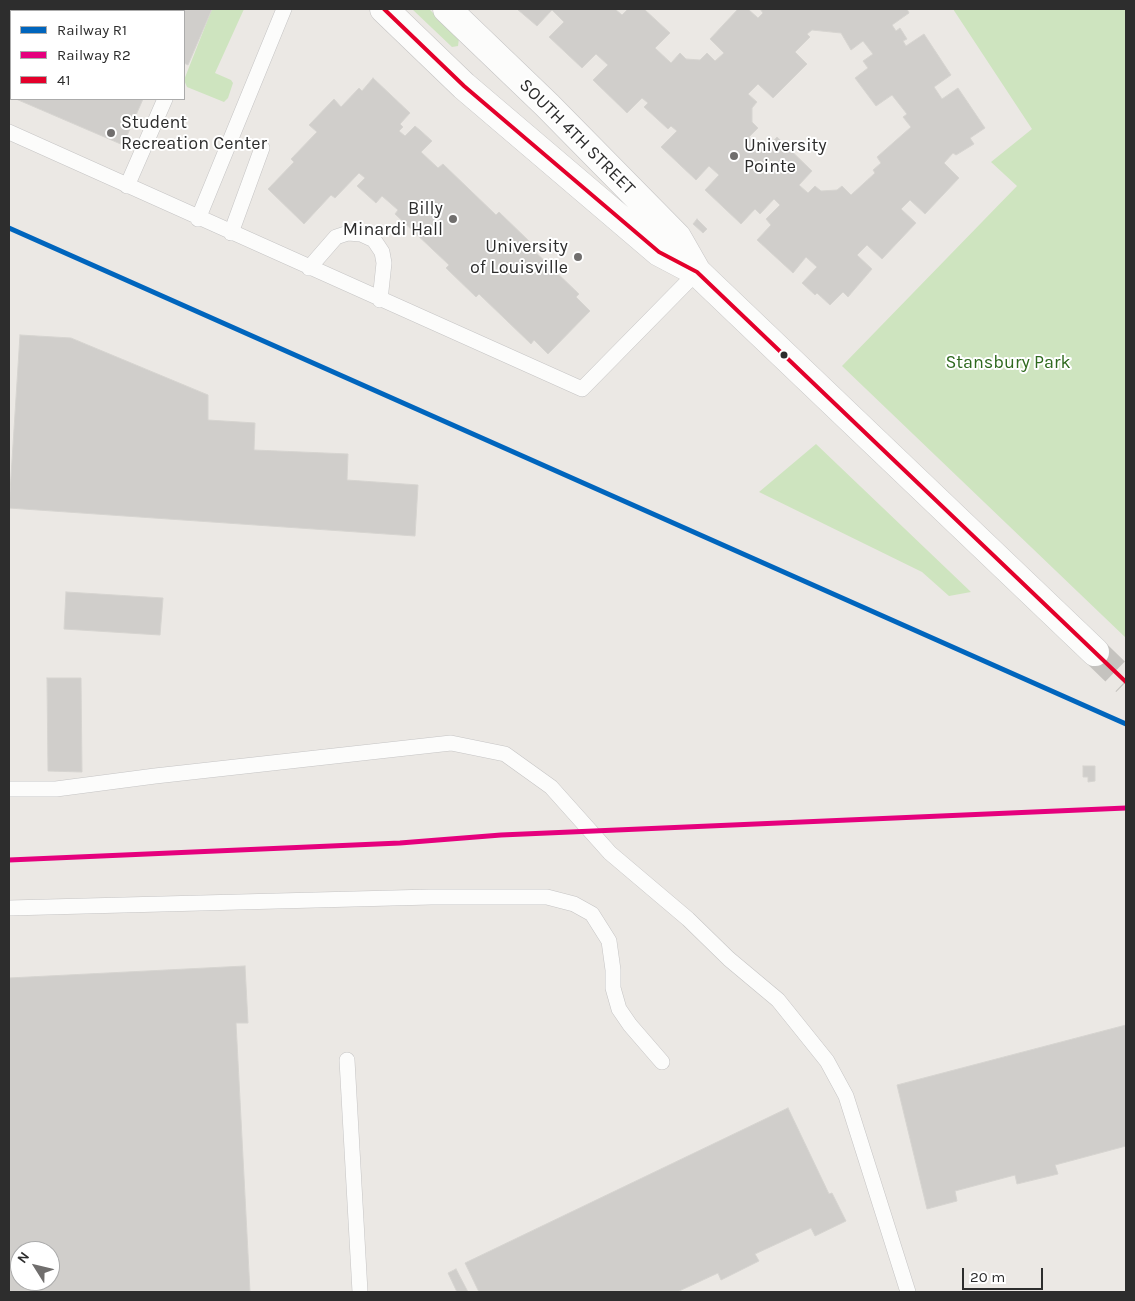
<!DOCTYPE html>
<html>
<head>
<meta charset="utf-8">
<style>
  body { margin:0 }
  #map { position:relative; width:1135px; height:1301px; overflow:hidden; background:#ebe8e4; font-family:Karla,sans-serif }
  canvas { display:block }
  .frame { position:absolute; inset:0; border:10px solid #2d2d2d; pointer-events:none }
  .legend { position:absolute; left:10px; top:10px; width:175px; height:90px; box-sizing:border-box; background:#fff; border:1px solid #ababab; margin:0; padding:6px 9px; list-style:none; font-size:15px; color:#2d2d2d }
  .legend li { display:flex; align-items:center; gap:10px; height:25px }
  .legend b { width:25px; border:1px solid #ababab }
  .north { position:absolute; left:10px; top:1241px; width:50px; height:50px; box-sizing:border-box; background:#fff; border:1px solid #ababab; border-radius:50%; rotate:306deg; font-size:14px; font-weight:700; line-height:20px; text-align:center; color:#2d2d2d }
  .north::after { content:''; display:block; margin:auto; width:18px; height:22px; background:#706e6d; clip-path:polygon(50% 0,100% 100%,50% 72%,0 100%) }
  .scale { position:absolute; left:962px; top:1268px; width:81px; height:22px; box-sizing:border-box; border:2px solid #2d2d2d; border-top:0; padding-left:6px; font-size:15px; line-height:18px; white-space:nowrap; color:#2d2d2d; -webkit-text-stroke:4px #fff; paint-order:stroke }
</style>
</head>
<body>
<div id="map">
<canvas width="1135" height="1301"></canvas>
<div class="frame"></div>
<ul class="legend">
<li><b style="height:6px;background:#0065bd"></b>Railway R1</li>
<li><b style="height:6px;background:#e5007d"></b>Railway R2</li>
<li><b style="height:6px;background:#e4002b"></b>41</li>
</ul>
<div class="north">N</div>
<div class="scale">20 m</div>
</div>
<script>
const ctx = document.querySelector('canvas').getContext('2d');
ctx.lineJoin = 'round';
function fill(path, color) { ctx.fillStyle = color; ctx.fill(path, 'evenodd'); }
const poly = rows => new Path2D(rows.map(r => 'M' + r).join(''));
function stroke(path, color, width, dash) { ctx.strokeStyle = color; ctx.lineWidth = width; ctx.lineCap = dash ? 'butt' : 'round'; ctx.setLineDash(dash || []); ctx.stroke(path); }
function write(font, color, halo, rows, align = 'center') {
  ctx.font = font + ' Karla,sans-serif'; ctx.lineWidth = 4; ctx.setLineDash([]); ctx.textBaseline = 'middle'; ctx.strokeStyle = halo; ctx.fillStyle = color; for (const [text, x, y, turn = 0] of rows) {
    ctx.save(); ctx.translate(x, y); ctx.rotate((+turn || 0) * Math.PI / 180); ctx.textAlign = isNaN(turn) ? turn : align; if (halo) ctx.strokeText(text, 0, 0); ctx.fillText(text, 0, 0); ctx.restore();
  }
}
fill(poly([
  [212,9,244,9,215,73,231,80,233,83,228,98,224,102,187,87,184,80],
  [412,9,429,9,459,38,458,46,452,47],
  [953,9,1126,9,1126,638,842,366,1017,186,991,162,1032,129],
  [816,444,971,592,949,596,922,572,759,492]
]), '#cee4bf');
const building = poly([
  [9,9,212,9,188,65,184,63,184,11,11,11,11,97,9,96,9,9],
  [517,9,615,9,622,15,628,9,644,9,670,33,655,48,671,63,680,53,686,59,700,60,707,53,715,61,724,53,710,39,738,9,748,9,758,18,763,13,760,9,907,9,909,13,892,25,896,31,900,28,907,39,903,41,906,46,924,34,951,75,934,87,942,99,958,88,985,128,970,138,974,144,956,155,953,153,944,163,959,178,925,214,910,200,901,209,916,223,882,259,867,245,857,255,872,269,848,297,843,292,830,305,817,293,815,295,802,283,817,267,806,257,793,273,757,240,771,225,766,219,780,205,774,199,760,214,755,209,741,224,705,190,719,175,709,166,696,180,661,147,677,131,671,126,668,129,644,107,648,103,642,98,627,113,593,80,608,65,596,54,582,68,549,37,564,22,552,10,537,26,517,9],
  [812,30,841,33,851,50,863,41,873,54,863,61,868,68,855,78,876,106,892,95,907,114,903,117,911,127,877,157,881,163,873,170,875,173,851,195,842,186,837,190,821,191,815,186,808,193,799,185,812,171,777,137,764,151,749,137,758,128,752,122,752,108,757,102,748,94,758,84,773,98,807,64,795,52,810,37,807,34,812,30],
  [373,78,410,113,400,124,403,127,399,131,405,136,415,126,421,131,432,141,421,152,438,168,443,164,496,215,499,212,529,241,527,244,579,294,576,297,590,311,548,354,534,340,531,344,479,294,476,297,446,268,449,265,395,214,398,210,382,196,376,203,357,186,365,178,359,173,335,198,331,195,304,224,268,189,294,162,291,159,317,132,309,125,334,99,341,107,359,88,362,91,373,78],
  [16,99,143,99,123,145,16,99],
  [697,219,707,229,703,233,693,224,697,219],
  [20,335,71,338,208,395,208,420,255,423,254,450,348,454,347,480,418,485,415,536,9,508,20,335],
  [66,592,163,598,160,635,64,629,66,592],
  [47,678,81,678,82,772,48,771,47,678],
  [1083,766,1095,766,1095,781,1088,782,1088,777,1083,777,1083,766],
  [245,966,248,1023,236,1023,250,1292,9,1292,9,978,245,966],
  [20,1251,50,1251,50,1281,20,1281,20,1251],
  [1126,1025,1126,1146,1055,1165,1058,1174,1017,1184,1015,1175,955,1191,957,1201,927,1209,897,1085,1126,1025],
  [788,1108,829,1194,832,1193,846,1221,815,1236,811,1228,755,1254,759,1261,721,1280,718,1273,677,1292,479,1292,465,1263,788,1108],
  [456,1269,468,1292,457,1292,448,1273,456,1269]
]);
fill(building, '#d0cecb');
stroke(building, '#d6d4d0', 1);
stroke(poly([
  [1095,652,1126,682]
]), '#c5c3bf', 28, [28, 14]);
const service = poly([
  [9,132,582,389,697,272],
  [127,186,165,99],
  [198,219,284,9],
  [231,233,262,148],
  [309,268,336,237,348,233,361,234,374,240,382,252,384,263,380,300],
  [9,789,56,789,155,776,451,743,505,754,551,787,610,853,688,919,729,959,778,1000,827,1061,846,1096,908,1292],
  [9,908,431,897,547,897,574,904,592,914,609,941,613,970,613,988,619,1009,630,1025,662,1062],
  [347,1060,360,1292]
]);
const secondary = poly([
  [384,9,464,86,659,252,697,272,1095,652],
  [447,9,547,105,677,237,697,272]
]);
stroke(service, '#c5c4c4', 16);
stroke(secondary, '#c5c4c4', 29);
stroke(service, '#fcfcfb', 15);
stroke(secondary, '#fcfcfb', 28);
stroke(poly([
  [384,9,464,86,659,252,697,272,1126,682]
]), '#e4002b', 4);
stroke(poly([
  [9,228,1126,724]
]), '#0065bd', 5);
stroke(poly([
  [9,860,400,843,501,835,1126,808]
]), '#e5007d', 5);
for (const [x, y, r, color] of [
  [111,133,5,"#706e6d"],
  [734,156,5,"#706e6d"],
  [453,219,5,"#706e6d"],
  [578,257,5,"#706e6d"],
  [784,355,4.5,"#2d2d2d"]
]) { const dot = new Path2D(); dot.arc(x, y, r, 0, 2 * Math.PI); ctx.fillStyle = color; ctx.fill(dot); stroke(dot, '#fff', 2); }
write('18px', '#2d2d2d', '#fff', [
  ["Student",121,123],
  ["Recreation Center",121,144],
  ["University",744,146],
  ["Pointe",744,167],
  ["Billy",443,209,"right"],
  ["Minardi Hall",443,230,"right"],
  ["University",568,247,"right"],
  ["of Louisville",568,268,"right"]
], 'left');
write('18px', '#2d2d2d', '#fff', [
  ["SOUTH 4TH STREET",577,137,45]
]);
write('18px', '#2e691e', '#fff', [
  ["Stansbury Park",1008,363]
]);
</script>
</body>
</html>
